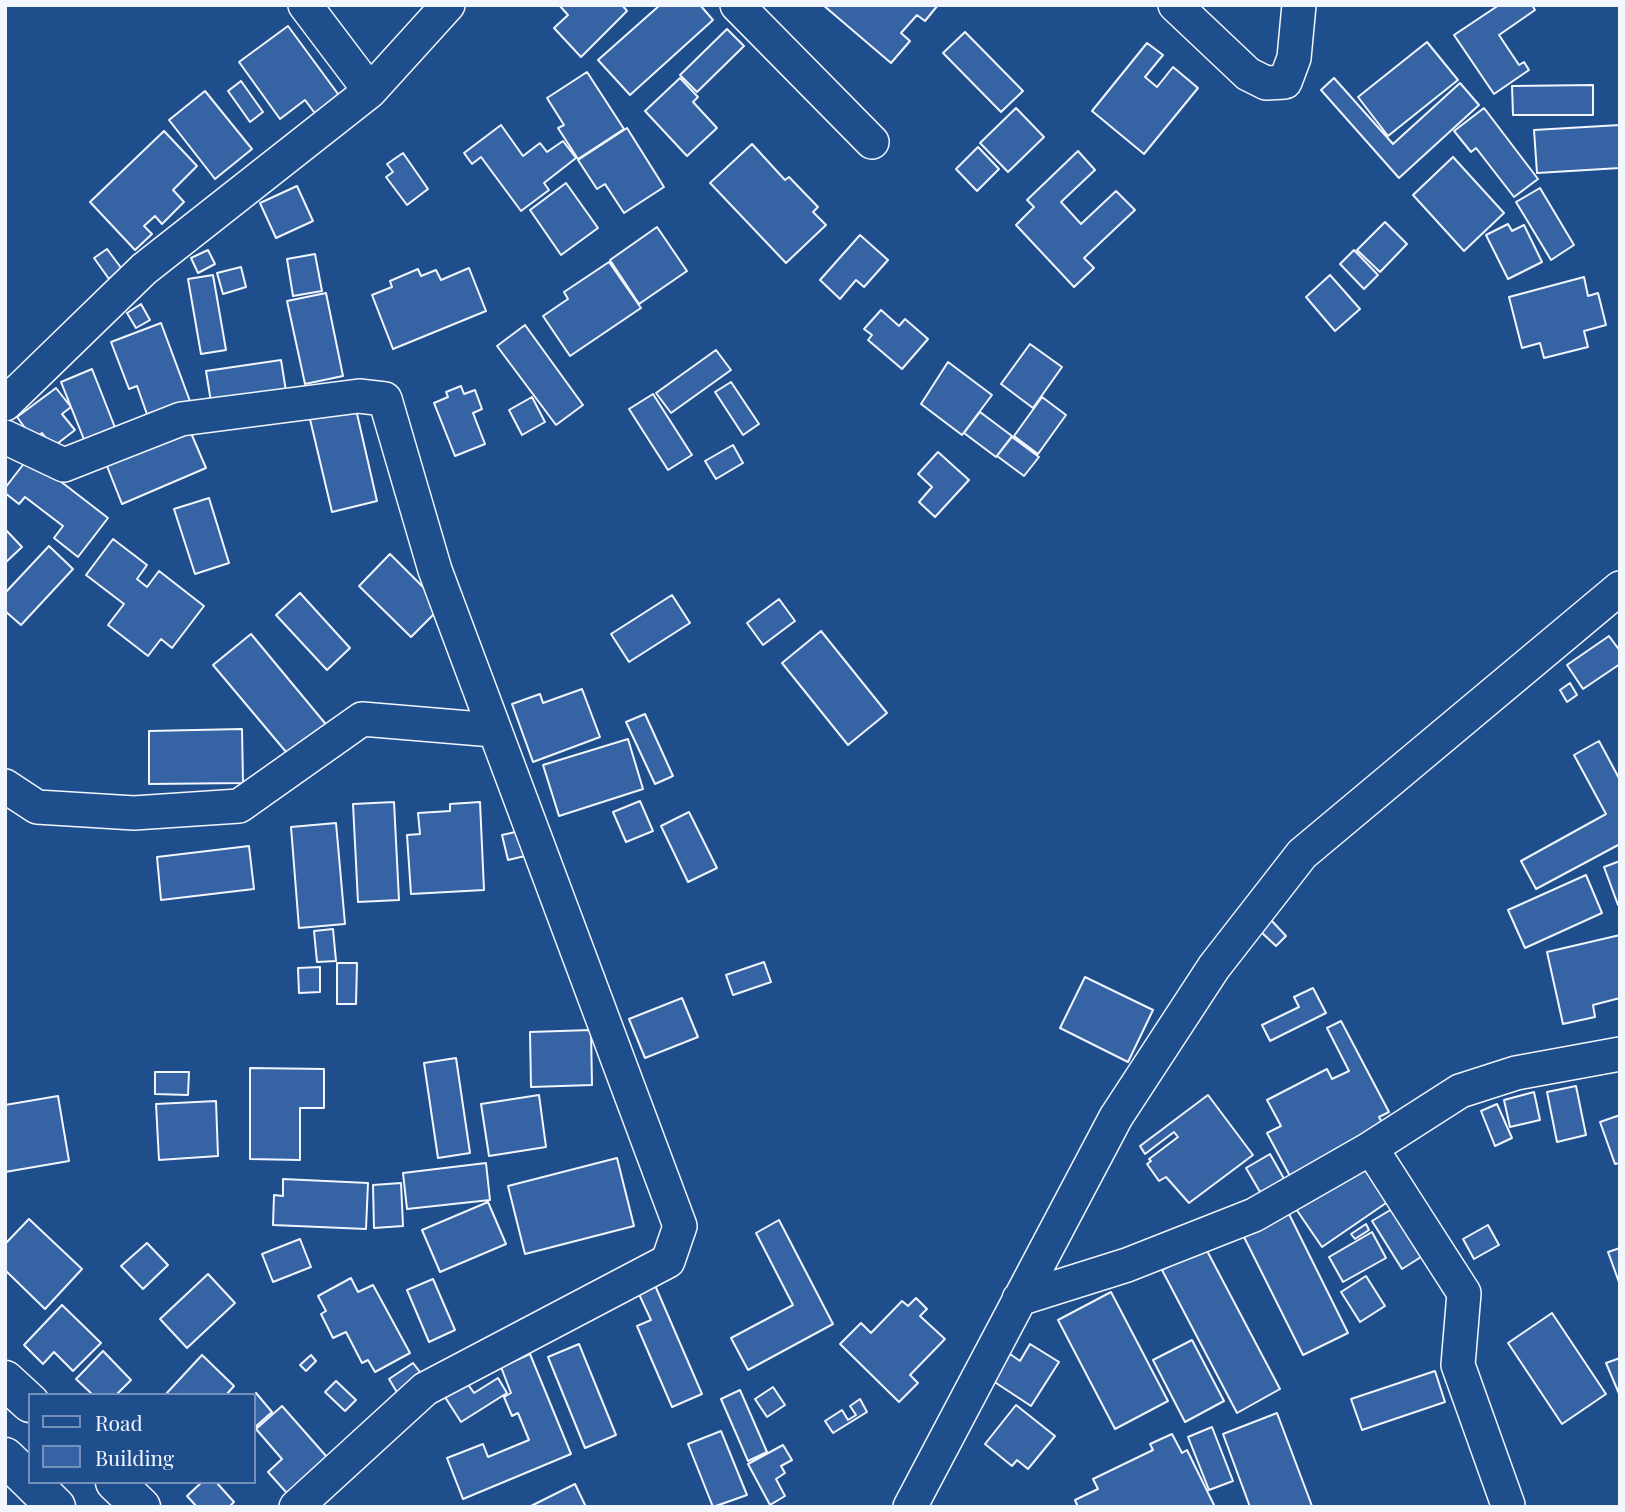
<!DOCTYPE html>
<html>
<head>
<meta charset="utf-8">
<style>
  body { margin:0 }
  #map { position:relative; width:1625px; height:1512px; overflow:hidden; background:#1f4e8c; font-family:"Playfair Display",serif }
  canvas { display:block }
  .frame { position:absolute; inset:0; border:7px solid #f2f6ff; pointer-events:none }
  .legend { position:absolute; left:28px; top:1393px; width:228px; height:91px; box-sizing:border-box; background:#1f4e8c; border:2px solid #7391ba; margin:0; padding:9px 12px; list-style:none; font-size:21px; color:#f2f6ff }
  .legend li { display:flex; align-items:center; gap:14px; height:35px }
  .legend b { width:35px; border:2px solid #7391ba }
</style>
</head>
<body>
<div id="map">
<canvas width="1625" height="1512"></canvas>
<div class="frame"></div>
<ul class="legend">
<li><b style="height:9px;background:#1f4e8c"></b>Road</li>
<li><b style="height:19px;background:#3563a3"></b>Building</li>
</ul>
</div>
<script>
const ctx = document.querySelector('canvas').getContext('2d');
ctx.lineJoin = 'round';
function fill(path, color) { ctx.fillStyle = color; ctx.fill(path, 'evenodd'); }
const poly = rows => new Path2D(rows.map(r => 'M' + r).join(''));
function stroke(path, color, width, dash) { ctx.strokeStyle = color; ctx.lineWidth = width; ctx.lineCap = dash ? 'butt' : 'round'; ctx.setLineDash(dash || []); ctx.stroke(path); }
const building = poly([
  [559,5,622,5,627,11,581,57,554,28,568,15,559,5],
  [660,5,700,5,713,20,630,95,598,60,660,5],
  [823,5,938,5,925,21,917,15,901,33,910,41,891,63,823,5],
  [1499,5,1532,5,1535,10,1499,35,1519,65,1524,62,1529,70,1494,94,1454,35,1499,5],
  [288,26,341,98,317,116,305,100,280,119,239,62,288,26],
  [727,29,744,46,697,92,680,75,727,29],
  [965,32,1023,91,1001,112,943,53,965,32],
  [1427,42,1458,80,1388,136,1358,97,1427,42],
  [1147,43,1163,55,1145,77,1157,87,1173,67,1198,88,1144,154,1092,111,1147,43],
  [587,72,624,129,578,159,558,128,564,125,547,98,587,72],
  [680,78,698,97,693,102,717,128,687,156,645,111,680,78],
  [1334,78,1393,144,1460,83,1479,105,1399,178,1321,90,1334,78],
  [241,81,263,112,250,122,228,91,241,81],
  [1593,85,1593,115,1513,115,1512,86,1593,85],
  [205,91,252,149,215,179,169,120,205,91],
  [1016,108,1044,137,1008,172,980,143,1016,108],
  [1484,108,1538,179,1514,197,1476,148,1471,152,1454,131,1484,108],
  [501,125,523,156,540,143,547,152,563,141,576,158,544,183,549,190,521,211,481,157,472,164,464,153,501,125],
  [1620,125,1620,168,1537,173,1534,130,1620,125],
  [627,128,664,187,624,213,605,184,597,189,578,160,627,128],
  [164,131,197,166,173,190,184,202,162,224,155,216,144,226,152,234,135,250,90,202,164,131],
  [752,144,785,180,789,177,818,207,813,212,826,225,786,263,710,183,752,144],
  [978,147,999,169,977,191,956,169,978,147],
  [1078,151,1095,170,1061,202,1081,224,1116,191,1135,210,1084,258,1094,268,1074,287,1016,225,1034,207,1027,200,1078,151],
  [403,153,428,189,407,205,386,177,393,172,387,164,403,153],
  [1453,157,1504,213,1464,251,1413,195,1453,157],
  [566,183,598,228,561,255,530,210,566,183],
  [297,186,313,221,276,238,260,203,297,186],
  [1540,188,1574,245,1551,260,1516,202,1540,188],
  [1385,222,1407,244,1380,272,1357,250,1385,222],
  [1508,224,1512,231,1524,225,1542,262,1508,279,1486,235,1508,224],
  [657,227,687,271,639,304,610,260,657,227],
  [860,235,888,260,864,287,856,280,840,299,820,280,860,235],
  [107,249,122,269,109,279,94,258,107,249],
  [208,250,215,264,198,273,191,258,208,250],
  [1354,250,1378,275,1364,289,1340,264,1354,250],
  [315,254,322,291,293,296,287,259,315,254],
  [609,262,641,308,570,356,543,316,568,299,564,292,609,262],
  [241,267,246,287,223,294,217,273,241,267],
  [469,268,486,311,393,349,372,295,392,287,390,281,418,269,421,276,436,270,441,280,469,268],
  [213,275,226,350,201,354,188,279,213,275],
  [1330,275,1360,309,1335,331,1306,297,1330,275],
  [1584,277,1588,296,1598,293,1606,325,1584,331,1588,347,1544,358,1540,343,1522,348,1509,297,1584,277],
  [326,293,343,376,305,384,287,301,326,293],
  [141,304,150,320,136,328,127,313,141,304],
  [881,310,899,326,905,319,928,339,902,369,868,340,872,335,864,329,881,310],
  [161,323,191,404,149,420,137,386,129,389,111,342,161,323],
  [525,325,583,405,556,425,497,346,525,325],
  [1030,344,1062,367,1033,408,1001,384,1030,344],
  [716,350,731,370,671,413,656,393,716,350],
  [281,360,286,391,211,402,206,371,281,360],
  [948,362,992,395,962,435,921,404,948,362],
  [92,369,116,430,85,442,61,382,92,369],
  [731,382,759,424,743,435,715,392,731,382],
  [461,386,464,394,475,390,482,409,473,413,485,444,455,456,434,403,448,397,446,392,461,386],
  [56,388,71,407,62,414,75,430,53,447,42,433,33,439,17,417,56,388],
  [653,394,692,455,668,470,629,409,653,394],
  [532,397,545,422,522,435,509,410,532,397],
  [1042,397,1066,415,1038,454,1014,436,1042,397],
  [355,405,377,501,332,512,309,415,355,405],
  [980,412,1012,436,996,457,964,433,980,412],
  [188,426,206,468,122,504,105,461,188,426],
  [1012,437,1039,457,1024,476,997,456,1012,437],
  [733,445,743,463,716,479,705,461,733,445],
  [938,452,969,480,935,517,919,502,932,487,918,474,938,452],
  [29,457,108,518,78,557,54,538,63,526,25,497,19,504,5,493,5,488,29,457],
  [209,498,229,563,195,574,174,509,209,498],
  [5,529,22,547,5,563,5,529],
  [113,539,147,565,137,579,147,587,159,571,204,606,172,648,161,639,148,656,108,625,124,604,86,575,113,539],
  [49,546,73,569,21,625,5,611,5,593,49,546],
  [390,554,442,606,411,637,359,586,390,554],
  [300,593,350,648,327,670,276,615,300,593],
  [672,595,690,623,629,662,611,634,672,595],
  [779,599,795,621,763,645,747,623,779,599],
  [821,631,887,713,848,745,782,663,821,631],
  [251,634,329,728,292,759,213,665,251,634],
  [1609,636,1620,651,1620,664,1583,689,1567,665,1609,636],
  [1570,683,1577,695,1567,702,1560,690,1570,683],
  [582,689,600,737,533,762,512,704,540,694,543,703,582,689],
  [645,714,673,776,655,784,626,722,645,714],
  [242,729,243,783,149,784,149,731,242,729],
  [628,739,643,789,559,816,543,765,628,739],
  [1599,741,1620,780,1620,844,1536,889,1521,861,1606,814,1574,755,1599,741],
  [640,801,653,831,626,842,613,812,640,801],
  [394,802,399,900,358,902,353,804,394,802],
  [480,802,484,890,411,894,407,835,420,834,418,813,450,811,450,804,480,802],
  [689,812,717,868,688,882,661,826,689,812],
  [336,823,345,924,299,928,291,827,336,823],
  [520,831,525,856,508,860,502,835,520,831],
  [249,846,254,889,161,900,157,857,249,846],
  [1620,861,1620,905,1618,905,1604,867,1620,861],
  [1586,875,1602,913,1525,948,1508,910,1586,875],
  [1271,920,1286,936,1276,946,1260,931,1271,920],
  [333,929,336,961,317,962,314,931,333,929],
  [1620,935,1620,998,1593,1005,1595,1017,1563,1024,1547,952,1620,935],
  [764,962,771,982,733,995,726,975,764,962],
  [337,963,357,963,356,1004,337,1004,337,963],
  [320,967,320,992,299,993,298,968,320,967],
  [1085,977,1153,1010,1128,1062,1060,1028,1085,977],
  [1313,988,1326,1013,1270,1041,1262,1025,1299,1007,1294,997,1313,988],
  [682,998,698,1037,645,1058,629,1019,682,998],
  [1341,1021,1389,1112,1379,1117,1385,1128,1291,1178,1267,1133,1281,1126,1267,1100,1327,1069,1332,1079,1349,1071,1327,1028,1341,1021],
  [591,1030,592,1085,531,1087,530,1032,591,1030],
  [456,1058,470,1153,438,1158,424,1063,456,1058],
  [250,1068,324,1069,324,1108,300,1108,300,1160,250,1159,250,1068],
  [155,1072,189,1072,188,1095,155,1094,155,1072],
  [1576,1086,1586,1135,1557,1142,1547,1092,1576,1086],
  [1534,1092,1540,1120,1510,1127,1504,1100,1534,1092],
  [539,1095,546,1147,489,1156,481,1104,539,1095],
  [1208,1095,1253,1155,1189,1203,1166,1177,1159,1181,1147,1164,1151,1161,1149,1159,1178,1137,1174,1132,1145,1154,1140,1146,1208,1095],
  [58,1096,69,1161,5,1172,5,1105,58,1096],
  [216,1101,218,1156,159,1160,156,1104,216,1101],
  [1497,1104,1512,1138,1495,1146,1481,1111,1497,1104],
  [1620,1115,1620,1163,1615,1164,1600,1122,1620,1115],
  [1270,1154,1287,1184,1263,1197,1246,1168,1270,1154],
  [617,1158,634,1226,525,1254,508,1186,617,1158],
  [486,1163,490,1200,407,1209,403,1173,486,1163],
  [1364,1164,1389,1201,1322,1247,1296,1209,1364,1164],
  [283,1179,368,1183,366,1229,273,1225,274,1195,283,1196,283,1179],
  [401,1183,403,1226,374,1228,373,1185,401,1183],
  [488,1202,506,1244,440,1272,422,1230,488,1202],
  [1392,1209,1421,1257,1402,1269,1372,1221,1392,1209],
  [1288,1212,1348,1333,1303,1355,1243,1235,1288,1212],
  [29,1219,82,1269,45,1309,5,1270,5,1244,29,1219],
  [779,1220,833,1324,748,1370,731,1338,793,1305,756,1233,779,1220],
  [1366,1224,1369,1230,1355,1239,1351,1234,1366,1224],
  [1488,1225,1499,1245,1474,1259,1463,1239,1488,1225],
  [1372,1232,1386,1258,1343,1282,1329,1257,1372,1232],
  [300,1239,311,1267,273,1282,262,1254,300,1239],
  [147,1243,168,1265,143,1289,121,1266,147,1243],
  [1205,1247,1280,1389,1237,1413,1162,1270,1205,1247],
  [1620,1248,1620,1285,1608,1252,1620,1248],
  [208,1274,235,1303,187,1348,160,1319,208,1274],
  [1366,1276,1385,1306,1360,1322,1341,1292,1366,1276],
  [351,1278,358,1292,373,1285,410,1353,375,1372,368,1360,362,1363,346,1332,333,1338,321,1314,326,1311,318,1296,351,1278],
  [433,1279,455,1330,429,1342,407,1290,433,1279],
  [654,1283,702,1394,672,1407,637,1326,651,1320,637,1290,654,1283],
  [1111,1292,1168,1401,1115,1429,1058,1320,1111,1292],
  [916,1298,927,1309,920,1316,945,1339,910,1375,918,1383,899,1402,840,1344,861,1323,871,1333,902,1301,908,1306,916,1298],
  [62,1305,101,1343,73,1371,54,1352,43,1364,24,1345,62,1305],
  [1552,1313,1606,1394,1562,1424,1508,1343,1552,1313],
  [1192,1340,1224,1401,1185,1422,1153,1360,1192,1340],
  [579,1344,616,1435,585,1448,548,1357,579,1344],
  [1030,1344,1059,1362,1031,1406,993,1381,1010,1354,1020,1361,1030,1344],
  [103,1351,131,1380,116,1395,93,1395,76,1379,103,1351],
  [530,1354,571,1454,463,1499,447,1458,483,1444,488,1457,529,1440,518,1413,512,1416,504,1397,511,1393,501,1367,530,1354],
  [202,1355,234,1386,226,1395,165,1395,202,1355],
  [311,1355,316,1361,306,1371,300,1365,311,1355],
  [1620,1358,1620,1396,1606,1363,1620,1358],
  [413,1363,423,1376,398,1394,389,1379,413,1363],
  [1435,1371,1445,1402,1362,1430,1351,1399,1435,1371],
  [498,1378,507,1393,461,1422,443,1394,465,1380,474,1393,498,1378],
  [336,1381,356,1400,345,1411,325,1392,336,1381],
  [773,1387,785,1405,767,1417,755,1399,773,1387],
  [740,1390,767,1452,748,1461,721,1399,740,1390],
  [256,1393,272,1412,254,1428,254,1395,256,1393],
  [860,1399,867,1412,833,1433,825,1421,842,1410,848,1420,856,1415,850,1406,860,1399],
  [1016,1405,1055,1436,1028,1469,1017,1460,1012,1466,985,1444,1016,1405],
  [282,1406,334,1465,294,1501,268,1472,282,1459,256,1429,282,1406],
  [1277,1413,1312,1506,1309,1507,1250,1507,1223,1434,1277,1413],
  [1212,1427,1233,1481,1209,1490,1188,1437,1212,1427],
  [721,1431,747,1495,713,1507,688,1444,721,1431],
  [1172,1434,1182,1453,1187,1450,1215,1507,1078,1507,1075,1500,1098,1489,1093,1479,1153,1450,1150,1444,1172,1434],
  [783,1445,792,1460,781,1466,785,1473,776,1479,785,1496,770,1505,748,1464,783,1445],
  [202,1482,216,1482,234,1502,229,1507,197,1507,187,1496,202,1482],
  [575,1484,586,1507,529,1507,575,1484]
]);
fill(building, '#3563a3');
stroke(building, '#f2f6ff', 2);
const minor = poly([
  [305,5,370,91],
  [737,5,872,142],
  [1175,5,1248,74,1266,83,1285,82,1294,58,1299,5],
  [5,404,144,269,370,91,448,5],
  [5,437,64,465,181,419,359,396,385,399,435,570,680,1226,668,1261,425,1389,296,1507],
  [5,786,37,807,134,813,239,806,362,719,493,730],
  [1371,1148,1464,1293,1458,1365,1508,1505],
  [1019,1299,1127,1265,1254,1215,1371,1148,1460,1091,1516,1073,1620,1054],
  [910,1507,1116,1117,1214,967,1302,854,1620,588]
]);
const major = poly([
  [5,1380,30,1403],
  [5,1457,30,1481],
  [31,1482,56,1507],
  [115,1482,141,1507]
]);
stroke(minor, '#f2f6ff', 36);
stroke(major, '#f2f6ff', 41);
stroke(minor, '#1f4e8c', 33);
stroke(major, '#1f4e8c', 38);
</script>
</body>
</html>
